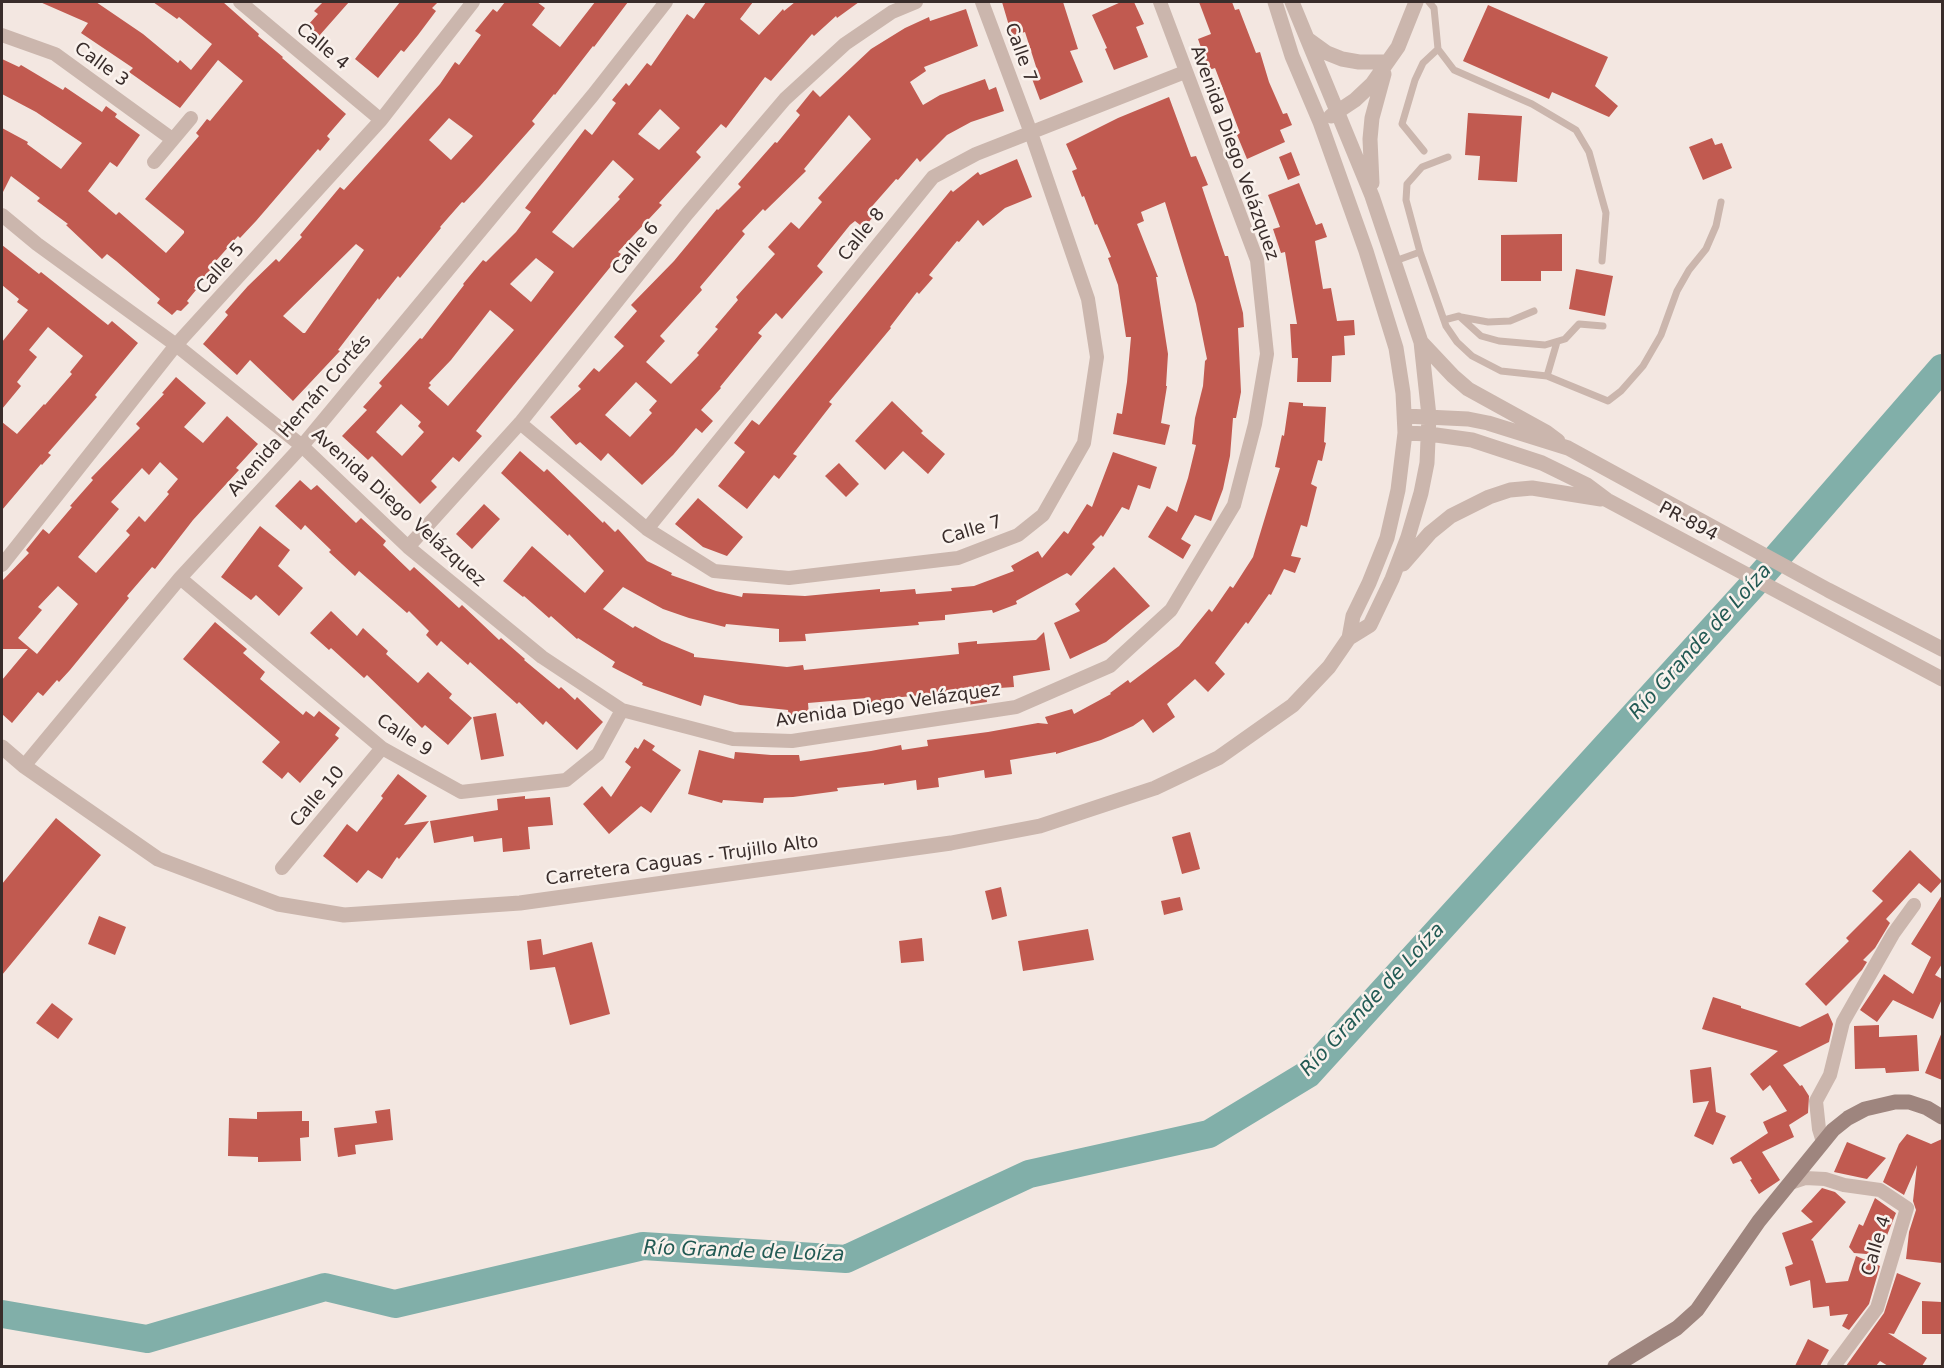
<!DOCTYPE html>
<html>
<head>
<meta charset="utf-8">
<style>
  body { margin:0 }
  #map { position:relative; width:1944px; height:1368px; overflow:hidden; background:#f3e7e1; font-family:"DejaVu Sans",sans-serif }
  canvas { display:block }
  .frame { position:absolute; inset:0; border:3px solid #392d2b; pointer-events:none }
</style>
</head>
<body>
<div id="map">
<canvas width="1944" height="1368"></canvas>
<div class="frame"></div>
</div>
<script>
const ctx = document.querySelector('canvas').getContext('2d');
ctx.lineJoin = 'round';
const poly = rows => new Path2D(rows.map(r => 'M' + r).join(''));
function stroke(path, color, width, dash) { ctx.strokeStyle = color; ctx.lineWidth = width; ctx.lineCap = dash ? 'butt' : 'round'; ctx.setLineDash(dash || []); ctx.stroke(path); }
function fill(path, color) { ctx.fillStyle = color; ctx.fill(path, 'evenodd'); }
function write(font, color, halo, rows, align = 'center') {
  ctx.font = font + ' "DejaVu Sans",sans-serif'; ctx.lineWidth = 5; ctx.setLineDash([]); ctx.textBaseline = 'middle'; ctx.strokeStyle = halo; ctx.fillStyle = color; for (const [text, x, y, turn = 0] of rows) {
    ctx.save(); ctx.translate(x, y); ctx.rotate((+turn || 0) * Math.PI / 180); ctx.textAlign = isNaN(turn) ? turn : align; if (halo) ctx.strokeText(text, 0, 0); ctx.fillText(text, 0, 0); ctx.restore();
  }
}
stroke(poly([
  [2,1314,147,1339,325,1287,395,1304,643,1246,846,1259,1029,1174,1209,1134,1308,1074,1752,586,1942,368]
]), '#81afa9', 28);
fill(poly([
  [40,2,96,2,143,34,178,63,180,60,191,70,212,44,179,17,177,19,153,2,223,2,259,34,258,36,283,57,282,58,346,114,327,136,330,139,320,151,318,149,256,221,240,238,238,236,215,262,216,263,194,289,196,290,187,301,189,303,181,311,177,310,172,315,157,303,160,299,116,261,107,254,102,259,66,225,68,224,37,201,40,198,11,176,2,194,2,128,28,142,27,144,61,169,82,143,36,112,2,94,2,59,19,67,21,65,63,90,65,87,102,112,106,106,117,114,115,117,140,135,117,167,110,162,88,191,116,215,119,212,166,253,184,233,184,231,145,199,199,136,196,133,207,119,210,121,243,81,218,60,180,108,129,72,133,68,81,33,88,23],
  [323,2,349,2,319,36,307,26,318,14,314,11],
  [400,2,438,2,432,8,436,11,418,35,404,52,401,50,378,78,355,59],
  [505,2,537,2,545,8,532,25,560,47,595,2,628,2,594,47,593,46,555,95,554,94,532,121,535,124,480,186,464,203,462,202,440,227,441,228,400,278,398,276,379,300,378,298,338,350,340,351,293,401,250,360,237,375,203,344,228,315,225,312,248,286,276,259,279,262,302,237,300,235,340,187,344,190,440,84,455,62,459,65,481,35,475,31,493,9,497,12],
  [449,118,473,136,451,160,429,140],
  [356,244,364,250,305,333,303,333,283,316],
  [706,2,753,2,740,19,759,35,783,9,784,11,795,2,859,2,837,18,836,16,814,36,812,34,771,81,765,77,726,128,721,124,696,152,701,157,659,203,662,205,618,252,621,254,476,431,482,436,459,462,453,457,431,481,437,487,420,504,372,456,368,460,342,436,367,410,363,407,382,386,379,383,420,338,422,339,464,285,463,284,483,260,486,262,516,232,531,212,525,208,585,129,592,135,616,103,612,100,626,83,629,86,647,63,651,66,687,14,694,19],
  [660,109,680,128,659,150,638,134],
  [613,160,634,179,618,197,620,199,573,248,552,232],
  [536,258,554,272,531,302,510,284],
  [490,310,514,330,448,406,428,388,431,385,429,383,451,360],
  [401,404,421,422,418,426,424,432,402,456,376,432],
  [1002,2,1063,2,1078,49,1070,51,1083,82,1040,100,1031,76,1038,73,1025,32,1012,36],
  [1121,2,1134,2,1144,24,1136,27,1148,57,1114,70,1105,49,1107,48,1092,15],
  [1199,2,1232,2,1235,10,1239,9,1256,53,1260,52,1269,82,1283,114,1287,113,1292,125,1280,130,1285,142,1247,159,1237,135,1240,133,1215,68,1209,70,1198,39,1211,34],
  [1488,5,1608,57,1595,86,1618,106,1609,117,1552,92,1549,99,1463,61],
  [966,9,978,46,924,67,926,71,910,82,923,105,940,95,985,79,989,90,996,87,1004,111,971,122,947,135,920,162,917,158,898,180,896,179,867,212,873,217,864,228,855,221,850,225,817,266,823,272,782,319,776,313,758,333,762,336,720,387,721,388,701,410,713,421,702,433,696,428,673,455,642,485,608,453,601,461,580,442,576,445,550,417,581,389,578,386,594,368,599,372,624,346,614,337,637,311,631,305,674,261,717,209,718,210,741,187,738,184,775,142,777,143,800,115,796,111,813,90,820,97,871,49,905,28,929,17,930,21],
  [849,115,871,139,818,198,822,202,799,229,791,222,768,247,775,254,736,297,738,300,715,327,718,329,697,353,699,355,671,384,646,362,665,341,660,336,702,290,700,287,745,234,742,231,763,209,765,211,806,171,804,169],
  [636,382,657,401,649,410,652,413,630,437,605,415],
  [1169,97,1191,157,1196,156,1208,185,1202,187,1225,256,1228,256,1243,313,1244,327,1238,328,1241,392,1236,418,1233,418,1230,456,1223,489,1211,521,1195,515,1181,539,1191,545,1183,559,1148,537,1167,506,1177,512,1188,478,1196,445,1192,444,1195,418,1203,386,1205,361,1207,359,1196,304,1165,202,1141,212,1144,221,1137,224,1158,277,1156,277,1168,354,1166,386,1167,386,1161,423,1170,425,1165,445,1113,434,1117,413,1122,414,1127,382,1131,337,1126,337,1118,285,1108,258,1111,257,1097,224,1095,225,1084,196,1082,197,1072,171,1077,169,1066,144,1118,118],
  [1468,113,1522,116,1517,182,1478,180,1480,156,1465,155],
  [1712,138,1715,145,1722,143,1732,168,1703,180,1689,147],
  [1291,152,1300,175,1288,180,1279,157],
  [1017,159,1032,197,1005,208,983,226,978,220,959,242,957,241,929,275,933,278,919,294,917,292,890,327,891,328,829,402,832,404,793,454,797,456,779,479,774,475,747,509,718,486,745,452,734,443,752,420,759,425,951,190,953,192,978,172,980,175],
  [1299,183,1316,225,1322,223,1327,237,1315,241,1323,289,1331,288,1337,321,1354,320,1355,335,1344,336,1345,355,1332,356,1331,382,1297,382,1298,358,1292,358,1290,324,1297,324,1285,252,1281,253,1273,229,1280,227,1268,195],
  [1562,234,1562,271,1541,271,1541,281,1501,281,1501,235],
  [2,245,39,274,41,272,108,325,112,321,138,343,95,395,97,397,48,453,51,455,42,465,41,464,2,510,2,422,17,434,44,404,45,405,72,374,70,372,83,356,48,327,29,350,37,357,17,382,21,386,2,409,2,342,28,310,17,302,19,299,2,285],
  [1576,269,1613,276,1605,316,1569,309],
  [176,377,206,403,184,427,203,443,227,416,258,444,236,468,239,470,193,520,155,569,152,567,127,596,129,598,70,670,59,682,57,680,43,696,38,692,12,723,2,714,2,680,28,649,2,649,2,581,29,553,26,550,43,529,49,534,72,507,70,506,93,480,91,478,140,428,136,424,164,394,162,393],
  [160,462,178,479,167,492,169,494,145,522,139,516,126,531,130,535,96,573,78,557,119,509,111,502,142,468,149,475],
  [58,586,78,604,37,654,18,638,42,610,38,607],
  [892,401,923,431,921,433,945,454,928,474,903,451,885,470,855,441],
  [1289,402,1303,403,1303,406,1326,407,1324,442,1326,443,1322,461,1318,460,1311,484,1317,487,1307,527,1301,525,1291,556,1301,558,1295,573,1284,569,1271,595,1269,594,1248,624,1246,622,1215,663,1225,674,1208,692,1195,679,1167,704,1175,717,1153,733,1143,719,1133,726,1101,740,1056,754,1056,752,1010,760,1012,774,985,778,984,770,938,778,939,787,917,790,916,780,884,785,884,783,837,788,838,791,793,797,764,798,763,803,723,800,722,803,688,794,699,750,734,759,735,752,771,755,799,755,800,761,871,751,901,745,902,750,928,746,927,740,988,732,1038,723,1048,724,1045,717,1072,709,1074,714,1111,694,1110,693,1128,680,1130,683,1179,646,1209,609,1212,612,1230,586,1233,588,1253,557,1280,468,1275,467,1282,435,1284,436],
  [520,451,544,472,547,469,603,523,604,521,615,532,618,529,647,561,672,573,671,575,716,591,742,597,743,593,805,596,880,589,880,592,915,589,916,594,952,591,951,588,974,586,1014,571,1011,566,1038,551,1042,558,1064,531,1068,534,1087,504,1092,507,1113,452,1157,467,1150,489,1138,485,1129,510,1122,507,1103,537,1101,535,1092,544,1095,547,1071,576,1067,573,1016,601,1017,604,993,613,992,610,945,615,945,620,918,622,919,625,805,634,806,641,779,642,779,629,726,624,725,627,689,618,663,609,623,587,603,609,633,628,635,626,662,641,694,654,694,657,787,667,803,665,804,670,959,654,958,643,977,641,977,644,1036,640,1044,632,1050,670,1013,676,1014,687,985,689,987,702,967,705,965,691,881,699,883,712,868,713,867,698,808,703,809,715,789,717,788,710,740,705,704,695,701,706,642,685,643,683,612,667,615,662,578,638,577,639,551,616,549,618,524,596,523,597,503,581,532,546,585,593,604,571,569,534,568,536,501,473],
  [839,463,859,484,846,497,825,476],
  [300,480,311,490,317,485,356,523,361,518,386,541,383,545,410,571,414,567,459,608,462,605,499,640,501,638,525,659,524,660,559,689,561,687,575,700,577,697,603,722,577,750,546,721,543,725,519,702,517,704,470,662,468,665,441,641,437,646,426,635,429,631,409,611,407,613,359,571,355,576,329,552,331,550,305,525,301,530,275,506],
  [698,498,743,537,727,556,703,547,675,524],
  [484,504,500,519,472,549,456,534],
  [260,526,290,550,278,566,303,588,279,616,256,595,251,600,221,577],
  [1114,567,1150,606,1106,642,1070,659,1054,623,1080,611,1075,604],
  [331,611,357,636,363,628,388,651,386,654,418,683,428,672,452,694,449,698,472,718,448,745,425,725,422,728,367,675,364,678,331,648,329,650,310,633],
  [215,622,247,649,243,653,265,672,260,679,303,715,306,711,314,717,319,711,340,728,335,735,339,738,300,783,288,772,282,779,262,762,280,742,183,659],
  [496,713,504,756,481,760,473,717],
  [644,739,655,746,652,750,681,770,651,813,641,806,609,834,583,804,602,786,611,797,631,767,625,762,635,747,638,749],
  [398,774,427,796,404,825,429,821,399,859,397,857,382,879,368,870,357,883,323,856,347,824,357,832,383,798,381,796],
  [525,796,525,799,550,797,553,825,528,827,530,849,503,852,502,838,474,842,473,836,434,843,430,821,498,810,497,799],
  [56,818,101,855,2,975,2,884],
  [1190,832,1200,869,1182,874,1172,837],
  [1910,850,1942,881,1931,893,1919,883,1886,919,1890,923,1875,948,1863,960,1867,962,1862,970,1826,1006,1805,984,1849,941,1846,938,1883,901,1872,891],
  [1001,887,1007,916,992,920,985,891],
  [1942,895,1942,964,1935,975,1942,979,1942,999,1933,1019,1893,1000,1877,1022,1860,1010,1884,974,1913,994,1931,957,1911,944],
  [1180,897,1183,910,1164,915,1161,901],
  [99,916,126,927,115,955,88,944],
  [1088,929,1094,960,1023,971,1018,941],
  [922,938,924,961,901,963,899,941],
  [541,939,543,955,592,942,610,1014,570,1025,555,967,530,970,527,941],
  [1713,997,1741,1006,1741,1008,1800,1027,1828,1013,1833,1024,1829,1042,1783,1065,1800,1086,1802,1085,1809,1096,1808,1113,1789,1125,1794,1137,1762,1152,1780,1180,1759,1194,1750,1180,1752,1179,1741,1161,1733,1164,1730,1158,1768,1133,1763,1122,1787,1111,1770,1085,1763,1091,1750,1074,1778,1051,1702,1029],
  [52,1003,73,1019,58,1039,36,1023],
  [1879,1025,1879,1037,1917,1035,1919,1071,1886,1073,1885,1068,1855,1069,1854,1026],
  [1942,1032,1942,1080,1925,1073],
  [1711,1067,1716,1112,1726,1116,1713,1145,1694,1136,1709,1101,1693,1103,1690,1070],
  [390,1109,393,1140,355,1145,356,1154,338,1157,334,1128,377,1123,375,1111],
  [302,1111,302,1121,309,1121,309,1137,300,1138,301,1161,258,1162,258,1157,228,1156,229,1118,257,1119,257,1112],
  [1907,1134,1931,1144,1942,1139,1942,1263,1906,1259,1909,1232,1916,1210,1913,1201,1917,1165,1904,1195,1883,1182,1899,1144],
  [1847,1142,1886,1158,1867,1179,1834,1172],
  [1822,1188,1835,1192,1846,1202,1811,1240,1813,1241,1826,1283,1848,1281,1856,1256,1880,1266,1869,1304,1849,1330,1842,1326,1848,1314,1830,1316,1829,1306,1813,1308,1810,1280,1790,1286,1785,1267,1793,1264,1782,1233,1813,1222,1801,1211],
  [1875,1198,1896,1213,1879,1255,1854,1253,1849,1247,1859,1224,1863,1226],
  [1897,1273,1921,1283,1894,1334,1888,1333,1927,1358,1922,1366,1888,1366,1880,1361,1876,1366,1846,1366,1884,1313],
  [1922,1301,1942,1302,1942,1334,1922,1334],
  [1808,1339,1829,1350,1820,1366,1795,1366]
]), '#c15a50');
stroke(poly([
  [1429,2,1434,8,1438,49,1454,70,1532,104,1576,130,1589,152,1606,213,1602,261],
  [1424,151,1402,124,1415,80,1423,63,1438,49],
  [1420,252,1406,200,1407,184,1422,167,1448,157],
  [1395,261,1420,252,1446,326,1457,342,1472,356,1501,371,1547,376,1608,401,1621,391,1643,366,1661,335,1677,291,1689,270,1706,249,1716,226,1721,202],
  [1461,317,1488,322,1510,321,1534,311],
  [1444,320,1459,316,1481,336,1499,341,1545,345,1565,339,1579,324,1603,326],
  [1547,376,1557,342]
]), '#cbb6ad', 7);
stroke(poly([
  [240,2,381,120],
  [2,35,55,54,172,139],
  [154,162,191,118],
  [2,215,37,244,176,345,302,446,408,547,542,657,622,710,733,739,792,741,1016,707,1110,666,1171,610,1234,505,1255,424,1267,354,1257,260,1160,2],
  [520,423,647,529,714,571,789,578,958,558,1018,535,1043,515,1084,443,1097,357,1088,299,1031,133,982,2],
  [647,529,933,177,976,154,1185,72],
  [408,547,520,423,687,214,785,99,845,44,892,12,916,2],
  [2,565,176,345,381,120,473,2],
  [180,578,382,748,461,792,566,780,598,754,622,710],
  [24,766,180,578,302,446,593,95,666,2],
  [282,868,382,748],
  [1823,1142,1819,1129,1816,1101,1830,1075,1843,1022,1893,934,1914,905],
  [1790,1183,1805,1178,1825,1179,1844,1185,1880,1190,1907,1208,1877,1308,1834,1366]
]), '#cbb6ad', 14);
stroke(poly([
  [1275,2,1292,56,1320,122,1366,251,1396,348,1403,393,1405,433,1398,490,1387,538,1369,583,1353,616,1349,638],
  [1309,40,1327,53,1342,59,1359,62,1386,62],
  [1331,116,1355,100,1372,84,1398,47,1416,2],
  [1372,183,1370,139,1372,118,1384,74],
  [1421,342,1453,376,1468,389,1546,432,1558,441],
  [1405,416,1468,419,1488,423,1568,448,1828,590,1942,649],
  [1405,433,1429,434,1472,440,1542,463,1587,485,1607,500,1942,679],
  [1403,564,1430,533,1451,516,1489,497,1510,490,1532,488,1601,499],
  [2,747,24,766,158,859,278,904,344,915,520,903,951,843,1040,826,1155,788,1218,758,1293,705,1329,667,1349,638,1370,625,1392,579,1408,537,1421,493,1427,463,1429,416,1421,342,1372,196,1292,2]
]), '#cbb6ad', 15);
stroke(poly([
  [1615,1366,1677,1328,1697,1310,1759,1221,1833,1130,1848,1118,1865,1109,1895,1102,1909,1102,1927,1108,1942,1117]
]), '#9e857e', 15);
write('18px', '#392d2b', '#faf2ed', [
  ["Calle 4",322,47,40],
  ["Calle 7",1020,53,70],
  ["Calle 3",101,65,36],
  ["Avenida Diego Velázquez",1234,153,70],
  ["Calle 8",862,235,-51],
  ["Calle 6",636,249,-51],
  ["Calle 5",221,269,-48],
  ["Avenida Hernán Cortés",300,416,-49],
  ["Avenida Diego Velázquez",398,508,42],
  ["PR-894",1688,522,28],
  ["Calle 7",972,531,-17],
  ["Avenida Diego Velázquez",888,706,-8],
  ["Calle 9",404,736,33],
  ["Calle 10",318,797,-50],
  ["Carretera Caguas - Trujillo Alto",682,861,-8],
  ["Calle 4",1877,1246,-73]
]);
write('italic 20px', '#225a54', '#faf2ed', [
  ["Río Grande de Loíza",1701,642,-48],
  ["Río Grande de Loíza",1373,1000,-47],
  ["Río Grande de Loíza",744,1252,2]
]);
</script>
</body>
</html>
